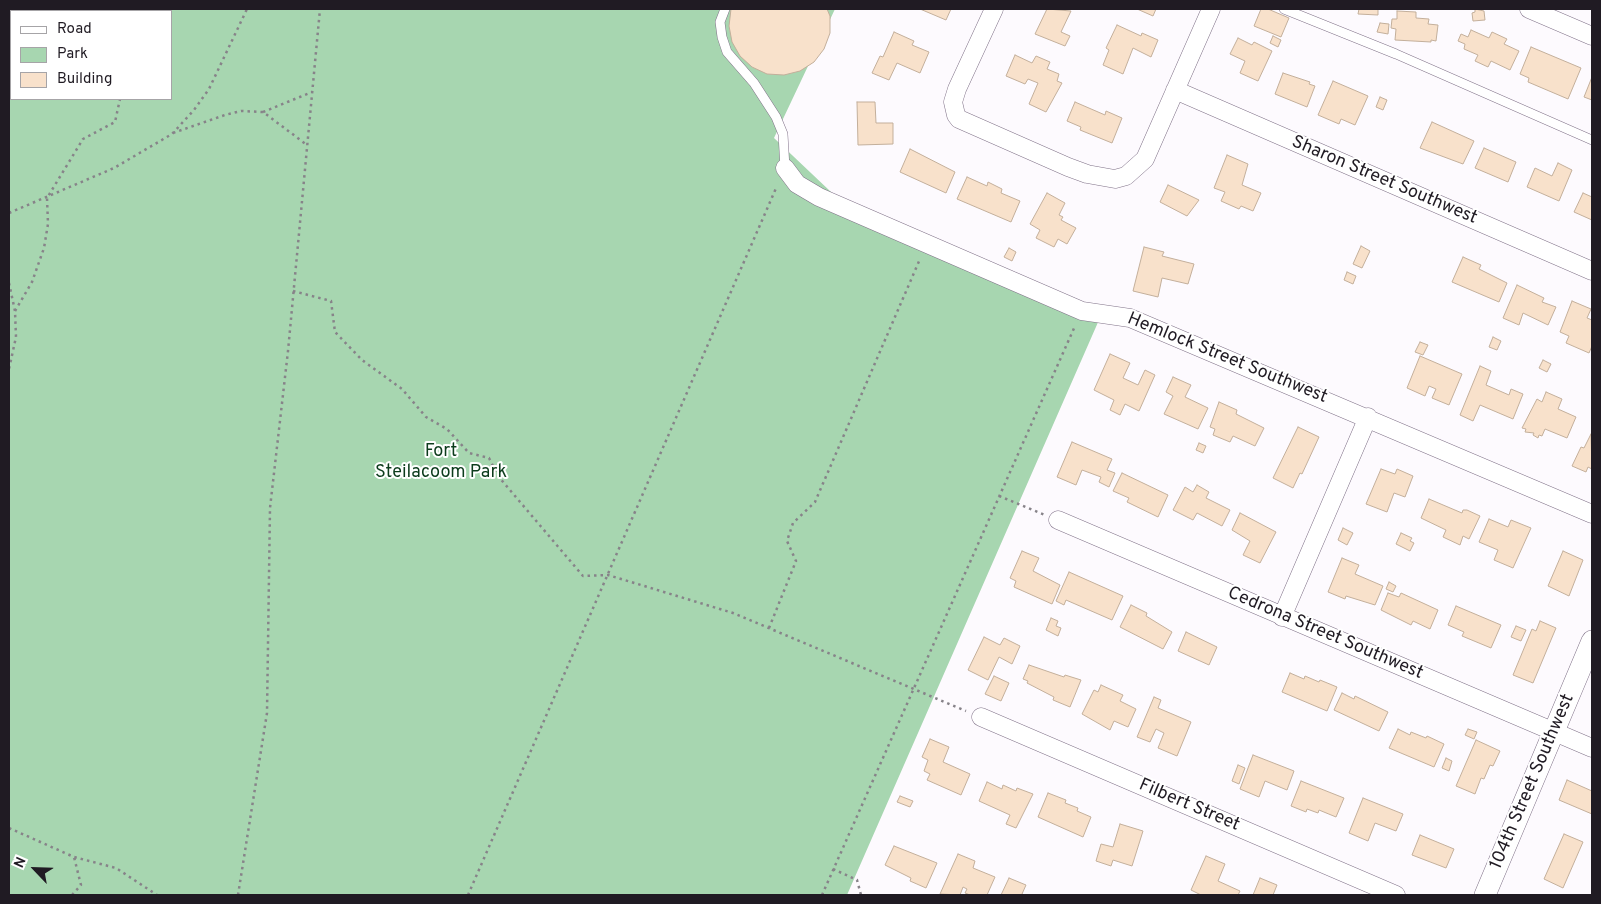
<!DOCTYPE html>
<html>
<head>
<meta charset="utf-8">
<style>
  body { margin:0 }
  #map { position:relative; width:1601px; height:904px; overflow:hidden; background:#fdfafe; font-family:Overpass,sans-serif }
  canvas { display:block }
  .frame { position:absolute; inset:0; border:10px solid #201b23; pointer-events:none }
  .legend { position:absolute; left:10px; top:10px; width:162px; height:90px; box-sizing:border-box; background:#fff; border:1px solid #a6a4a7; margin:0; padding:6px 9px; list-style:none; font-size:15px; color:#201b23 }
  .legend li { display:flex; align-items:center; gap:10px; height:25px }
  .legend b { width:25px; border:1px solid #a6a4a7 }
  .north { position:absolute; left:10px; top:844px; width:50px; height:50px; -webkit-text-stroke:4px #fff; paint-order:stroke; rotate:294deg; font-size:14px; font-weight:700; line-height:20px; text-align:center; color:#201b23 }
  .north::after { content:''; display:block; margin:auto; width:18px; height:22px; background:#201b23; clip-path:polygon(50% 0,100% 100%,50% 72%,0 100%) }
</style>
</head>
<body>
<div id="map">
<canvas width="1601" height="904"></canvas>
<div class="frame"></div>
<ul class="legend">
<li><b style="height:6px;background:#fff"></b>Road</li>
<li><b style="height:14px;background:#a7d6b0"></b>Park</li>
<li><b style="height:14px;background:#f8e1cb"></b>Building</li>
</ul>
<div class="north">N</div>
</div>
<script>
const ctx = document.querySelector('canvas').getContext('2d');
ctx.lineJoin = 'round';
function fill(path, color) { ctx.fillStyle = color; ctx.fill(path, 'evenodd'); }
const poly = rows => new Path2D(rows.map(r => 'M' + r).join(''));
function stroke(path, color, width, dash) { ctx.strokeStyle = color; ctx.lineWidth = width; ctx.lineCap = dash ? 'butt' : 'round'; ctx.setLineDash(dash || []); ctx.stroke(path); }
function write(font, color, halo, rows, align = 'center') {
  ctx.font = font + ' Overpass,sans-serif'; ctx.lineWidth = 4; ctx.setLineDash([]); ctx.textBaseline = 'middle'; ctx.strokeStyle = halo; ctx.fillStyle = color; for (const [text, x, y, turn = 0] of rows) {
    ctx.save(); ctx.translate(x, y); ctx.rotate((+turn || 0) * Math.PI / 180); ctx.textAlign = isNaN(turn) ? turn : align; if (halo) ctx.strokeText(text, 0, 0); ctx.fillText(text, 0, 0); ctx.restore();
  }
}
fill(poly([
  [9,9,835,9,774,138,849,209,1099,320,847,895,9,895],
  [11,11,171,11,171,99,11,99]
]), '#a7d6b0');
const building = poly([
  [731,9,827,9,830,16,830,33,824,49,814,62,800,71,784,75,767,74,752,67,740,56,732,42,729,26,731,9],
  [920,9,951,9,946,20,920,9],
  [1047,9,1071,11,1061,32,1070,36,1065,46,1035,34,1047,9],
  [1137,9,1156,9,1153,16,1137,9],
  [1261,9,1268,9,1289,18,1281,37,1254,26,1261,9],
  [1359,9,1378,9,1378,15,1358,14,1359,9],
  [1475,9,1484,11,1485,20,1473,21,1472,13,1475,12,1475,9],
  [1397,11,1416,12,1416,18,1429,19,1428,24,1438,25,1436,41,1431,40,1431,42,1395,40,1396,29,1391,28,1392,19,1397,19,1397,11],
  [1380,23,1389,24,1388,34,1377,32,1380,23],
  [1117,25,1141,36,1142,33,1158,40,1151,57,1133,48,1123,74,1103,65,1109,50,1106,48,1117,25],
  [1471,30,1489,38,1492,32,1507,39,1504,44,1519,51,1510,70,1491,61,1488,67,1475,61,1478,55,1464,49,1465,44,1458,41,1461,34,1468,37,1471,30],
  [894,32,914,41,912,45,929,52,920,73,897,63,889,80,872,73,880,56,883,57,894,32],
  [1273,36,1281,40,1278,47,1270,43,1273,36],
  [1238,38,1252,45,1254,42,1272,51,1258,81,1240,73,1245,61,1230,54,1238,38],
  [1531,47,1581,68,1568,99,1528,82,1529,78,1520,74,1531,47],
  [1015,55,1032,63,1036,56,1050,62,1047,69,1059,74,1057,81,1062,83,1046,112,1029,104,1038,83,1028,79,1025,84,1006,76,1015,55],
  [1283,73,1310,82,1309,84,1315,86,1307,107,1275,94,1283,73],
  [1592,77,1592,100,1584,97,1592,77],
  [1333,81,1368,96,1355,125,1341,119,1339,124,1318,115,1333,81],
  [1380,97,1387,100,1383,110,1376,107,1380,97],
  [857,102,875,102,876,123,893,123,893,144,858,145,857,102],
  [1075,102,1105,115,1106,111,1122,118,1112,143,1080,130,1081,127,1067,121,1075,102],
  [1432,122,1474,141,1463,164,1420,148,1432,122],
  [1484,148,1516,162,1508,182,1475,168,1484,148],
  [910,149,955,172,946,193,900,172,910,149],
  [1227,155,1248,164,1242,185,1261,193,1253,211,1241,206,1239,209,1221,201,1225,192,1214,188,1227,155],
  [1558,163,1572,170,1559,201,1527,187,1535,168,1552,176,1558,163],
  [967,177,987,186,988,182,1002,189,1001,193,1020,201,1011,222,957,199,967,177],
  [1168,185,1199,200,1187,216,1160,202,1168,185],
  [1047,193,1065,203,1059,215,1063,217,1061,220,1076,228,1067,244,1058,239,1054,247,1036,238,1040,230,1030,224,1047,193],
  [1583,193,1592,197,1592,220,1574,212,1583,193],
  [1361,246,1370,251,1362,268,1353,264,1361,246],
  [1144,247,1164,252,1162,256,1194,264,1188,284,1162,278,1158,297,1133,291,1144,247],
  [1009,248,1016,252,1012,261,1004,257,1009,248],
  [1463,257,1481,265,1479,269,1507,283,1499,302,1452,282,1463,257],
  [1347,272,1356,276,1353,284,1344,280,1347,272],
  [1517,285,1544,298,1542,302,1556,307,1548,325,1523,313,1519,325,1503,318,1517,285],
  [1572,301,1591,309,1587,318,1592,320,1592,346,1589,353,1566,343,1569,336,1560,332,1572,301],
  [1493,337,1501,341,1497,350,1489,347,1493,337],
  [1420,342,1428,345,1423,355,1415,352,1420,342],
  [1110,354,1130,363,1123,378,1138,385,1145,370,1155,375,1139,411,1125,404,1120,415,1110,410,1114,400,1094,390,1110,354],
  [1420,356,1462,374,1449,405,1432,398,1436,389,1429,386,1425,396,1407,388,1420,356],
  [1543,360,1551,364,1547,372,1539,368,1543,360],
  [1480,366,1491,371,1486,385,1509,395,1511,389,1523,394,1513,419,1480,405,1473,421,1460,415,1480,366],
  [1173,377,1191,385,1185,397,1208,408,1198,429,1164,414,1173,396,1166,392,1173,377],
  [1546,392,1562,399,1558,409,1576,417,1567,438,1545,429,1542,436,1539,435,1538,438,1533,435,1534,433,1525,432,1526,429,1522,428,1537,399,1542,402,1546,392],
  [1219,402,1237,410,1236,414,1264,428,1255,446,1233,436,1230,442,1213,435,1215,429,1210,427,1219,402],
  [1298,427,1319,437,1302,474,1300,473,1293,488,1273,478,1298,427],
  [1591,434,1592,469,1588,467,1586,472,1572,466,1581,447,1584,448,1591,434],
  [1072,442,1112,459,1107,470,1115,473,1109,487,1099,482,1101,477,1082,470,1076,485,1057,477,1072,442],
  [1199,443,1206,446,1203,453,1196,450,1199,443],
  [1381,469,1395,474,1397,469,1413,476,1405,497,1394,493,1387,512,1366,504,1381,469],
  [1122,473,1168,495,1158,517,1127,502,1129,498,1113,491,1122,473],
  [1197,485,1209,492,1206,498,1230,510,1222,526,1197,513,1193,520,1173,510,1185,487,1193,492,1197,485],
  [1429,499,1462,513,1463,510,1467,510,1480,516,1469,539,1463,536,1460,545,1443,537,1446,530,1421,518,1429,499],
  [1240,513,1276,532,1260,563,1243,555,1250,541,1232,530,1240,513],
  [1489,519,1508,527,1511,520,1531,528,1513,568,1494,560,1498,550,1479,542,1489,519],
  [1343,528,1353,533,1347,545,1338,540,1343,528],
  [1401,533,1412,538,1410,541,1414,543,1410,551,1396,544,1401,533],
  [1022,551,1039,558,1033,571,1060,585,1052,604,1014,587,1016,581,1010,578,1022,551],
  [1563,551,1583,560,1569,596,1548,586,1563,551],
  [1342,558,1359,565,1355,574,1383,586,1375,605,1346,596,1345,599,1328,592,1342,558],
  [1069,572,1123,596,1112,620,1066,600,1064,605,1056,601,1069,572],
  [1389,582,1396,586,1393,592,1386,589,1389,582],
  [1388,593,1399,597,1401,593,1438,610,1430,629,1413,621,1411,625,1381,610,1388,593],
  [1131,605,1147,613,1146,616,1172,632,1163,649,1120,627,1131,605],
  [1456,606,1501,625,1491,648,1462,636,1464,632,1448,625,1456,606],
  [1051,618,1058,621,1056,626,1061,628,1058,636,1046,630,1051,618],
  [1540,621,1556,628,1533,683,1513,675,1532,629,1536,631,1540,621],
  [1516,626,1526,630,1521,641,1511,637,1516,626],
  [1186,632,1217,647,1209,665,1178,651,1186,632],
  [984,637,1000,645,1004,638,1020,646,1012,664,999,657,988,680,968,670,984,637],
  [1029,665,1064,677,1065,675,1081,680,1070,707,1053,700,1054,697,1027,683,1028,681,1023,679,1029,665],
  [1290,673,1304,679,1305,676,1319,682,1320,680,1337,687,1327,711,1282,692,1290,673],
  [994,676,1009,683,1001,701,985,694,994,676],
  [1101,685,1123,695,1120,701,1136,709,1128,727,1114,721,1110,730,1082,714,1094,690,1098,692,1101,685],
  [1342,693,1354,699,1355,696,1388,712,1379,731,1334,710,1342,693],
  [1154,697,1161,700,1158,708,1191,722,1177,756,1158,748,1164,733,1156,729,1150,742,1137,737,1154,697],
  [1398,729,1410,735,1411,732,1426,738,1427,736,1444,744,1434,767,1389,748,1398,729],
  [1468,729,1477,732,1474,739,1465,735,1468,729],
  [930,739,949,747,943,762,970,774,961,795,927,780,930,774,924,771,928,760,922,757,930,739],
  [1476,740,1500,751,1493,766,1490,765,1484,779,1481,778,1475,794,1456,786,1476,740],
  [1253,755,1294,771,1287,790,1265,781,1259,797,1240,789,1253,755],
  [1446,758,1452,761,1449,771,1442,768,1446,758],
  [1238,765,1245,768,1239,784,1232,781,1238,765],
  [1567,780,1592,791,1592,814,1559,800,1567,780],
  [1301,781,1344,798,1336,817,1319,810,1318,813,1307,809,1306,812,1291,806,1301,781],
  [987,782,1002,789,1003,785,1016,791,1017,788,1033,794,1016,828,1006,824,1010,815,979,801,987,782],
  [1048,793,1066,800,1065,803,1078,808,1077,811,1091,817,1083,837,1038,817,1048,793],
  [900,796,913,801,910,807,897,802,900,796],
  [1363,798,1403,814,1396,831,1375,823,1368,841,1349,833,1363,798],
  [1120,824,1143,831,1132,866,1113,860,1111,866,1096,861,1101,844,1113,847,1120,824],
  [1564,834,1583,842,1563,888,1544,879,1564,834],
  [1420,835,1454,849,1446,868,1412,855,1420,835],
  [894,846,937,863,926,888,910,881,911,878,885,865,894,846],
  [958,854,975,861,973,868,995,877,987,895,970,895,965,893,967,889,963,887,960,895,940,894,958,854],
  [1206,856,1225,864,1218,881,1240,891,1238,895,1201,895,1191,890,1206,856],
  [1009,878,1026,885,1022,894,1025,895,1001,895,1009,878],
  [1260,878,1277,885,1273,895,1253,895,1260,878]
]);
fill(building, '#f8e1cb');
stroke(building, '#c3af9b', 1);
const service = poly([
  [725,9,720,22,722,37,727,52,754,83,776,117,783,134,785,168],
  [1284,9,1396,54,1592,140]
]);
const minor = poly([
  [994,9,957,89,953,102,956,115,959,119,1068,167,1087,174,1115,179,1126,176,1145,159,1211,9],
  [1529,9,1592,36],
  [1175,90,1592,271],
  [785,168,797,184,819,197,1082,311,1130,318,1592,514],
  [1058,520,1592,748],
  [1282,617,1368,417],
  [981,717,1396,895]
]);
const tertiary = poly([
  [1485,895,1592,641]
]);
stroke(service, '#817389', 10);
stroke(minor, '#817389', 19);
stroke(tertiary, '#817389', 22);
stroke(poly([
  [9,11,10,9],
  [141,11,141,9],
  [263,112,312,92],
  [173,133,225,115,241,111,263,112,307,145],
  [9,213,114,168,172,134,194,110,209,89,247,9],
  [9,283,15,311,16,337,9,369],
  [293,291,331,301,335,332,362,360,402,389,426,417,447,429,469,453,489,458,498,476,583,576,608,575,733,613,966,711],
  [15,311,32,282,44,248,48,224,47,198,83,139,115,122,120,99],
  [999,496,1045,515],
  [769,628,796,561,787,541,793,523,815,502,920,259],
  [9,828,74,857,116,868,157,895],
  [833,869,857,880,861,895],
  [72,895,81,885,74,857],
  [238,895,267,713,270,508,288,351,320,9],
  [468,895,777,186],
  [822,895,1075,326]
]), '#878389', 2.5, [2.5, 4]);
stroke(service, '#fff', 9);
stroke(minor, '#fff', 18);
stroke(tertiary, '#fff', 21);
write('18px', '#201b23', '#fff', [
  ["Sharon Street Southwest",1384,181,23],
  ["Hemlock Street Southwest",1227,359,22],
  ["Cedrona Street Southwest",1325,634,23],
  ["104th Street Southwest",1533,782,-67],
  ["Filbert Street",1189,806,23]
]);
write('18px', '#0c3c1c', '#fff', [
  ["Fort",441,452],
  ["Steilacoom Park",441,473]
]);
</script>
</body>
</html>
